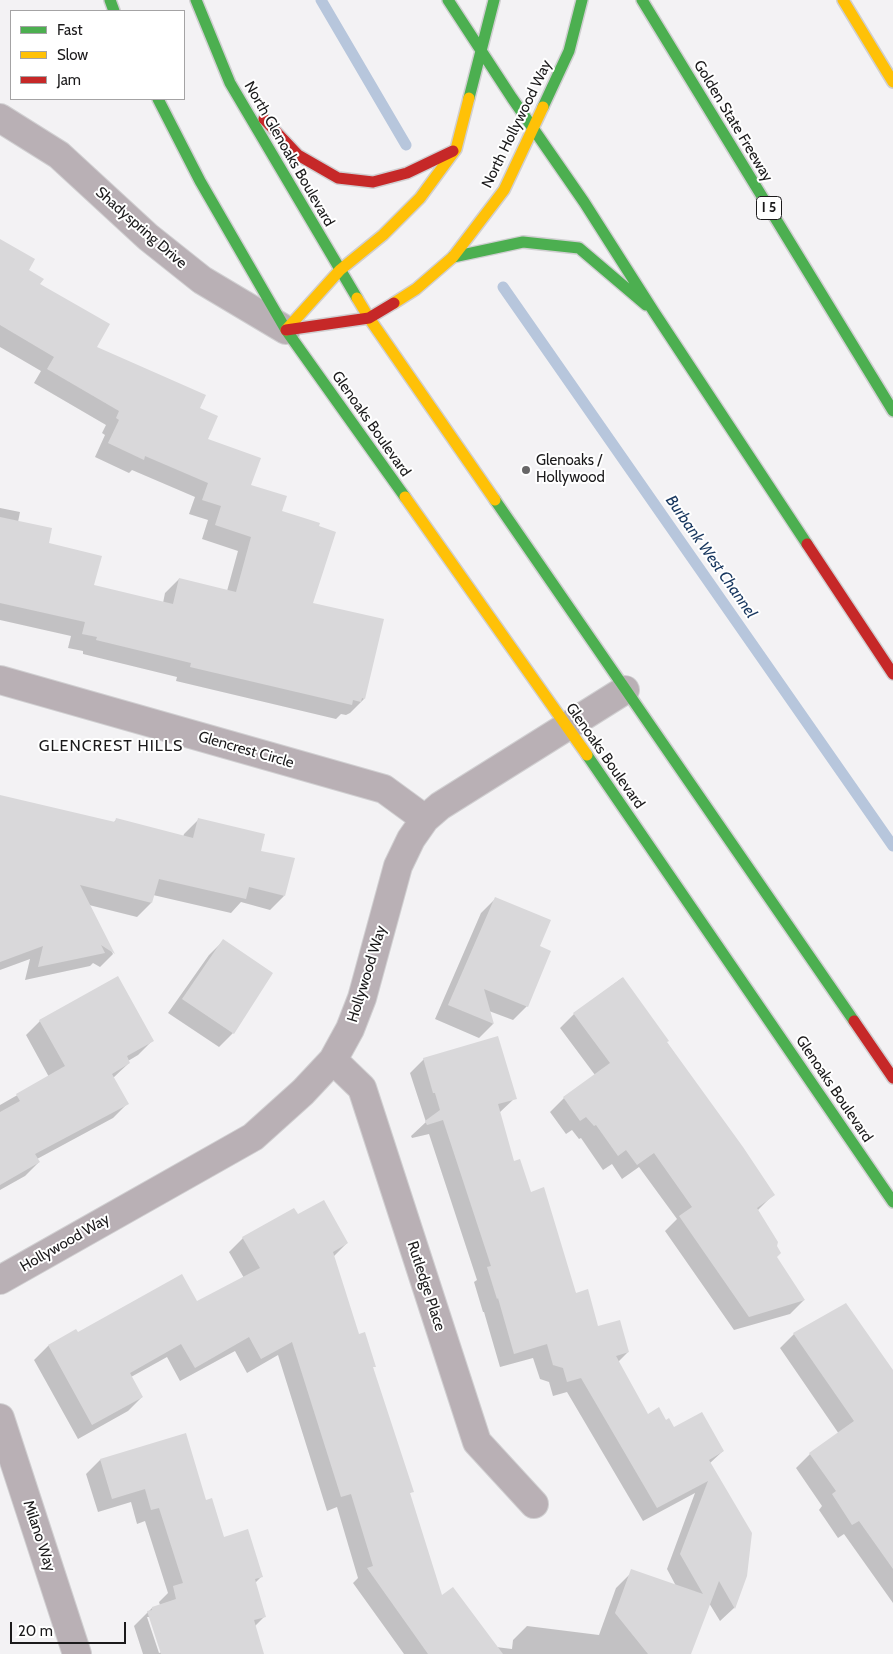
<!DOCTYPE html>
<html>
<head>
<meta charset="utf-8">
<style>
  body { margin:0 }
  #map { position:relative; width:893px; height:1654px; overflow:hidden; background:#f3f2f4; font-family:Cabin,sans-serif }
  canvas { display:block }
  .legend { position:absolute; left:10px; top:10px; width:175px; height:90px; box-sizing:border-box; background:#fff; border:1px solid #a4a3a4; margin:0; padding:6px 9px; list-style:none; font-size:15px; color:#1b1a1b }
  .legend li { display:flex; align-items:center; gap:10px; height:25px }
  .legend b { width:25px; border:1px solid #a4a3a4 }
  .scale { position:absolute; left:10px; top:1622px; width:116px; height:22px; box-sizing:border-box; border:2px solid #1b1a1b; border-top:0; padding-left:6px; font-size:15px; line-height:18px; white-space:nowrap; color:#1b1a1b; -webkit-text-stroke:4px #fff; paint-order:stroke }
</style>
</head>
<body>
<div id="map">
<canvas width="893" height="1654"></canvas>
<ul class="legend">
<li><b style="height:6px;background:#4caf50"></b>Fast</li>
<li><b style="height:6px;background:#ffc107"></b>Slow</li>
<li><b style="height:6px;background:#c62828"></b>Jam</li>
</ul>
<div class="scale">20 m</div>
</div>
<script>
const ctx = document.querySelector('canvas').getContext('2d');
ctx.lineJoin = 'round';
function fill(path, color) { ctx.fillStyle = color; ctx.fill(path, 'evenodd'); }
const poly = rows => new Path2D(rows.map(r => 'M' + r).join(''));
function stroke(path, color, width, dash) { ctx.strokeStyle = color; ctx.lineWidth = width; ctx.lineCap = dash ? 'butt' : 'round'; ctx.setLineDash(dash || []); ctx.stroke(path); }
function write(font, color, halo, rows, align = 'center') {
  ctx.font = font + ' Cabin,sans-serif'; ctx.lineWidth = 4; ctx.setLineDash([]); ctx.textBaseline = 'middle'; ctx.strokeStyle = halo; ctx.fillStyle = color; for (const [text, x, y, turn = 0] of rows) {
    ctx.save(); ctx.translate(x, y); ctx.rotate((+turn || 0) * Math.PI / 180); ctx.textAlign = isNaN(turn) ? turn : align; if (halo) ctx.strokeText(text, 0, 0); ctx.fillText(text, 0, 0); ctx.restore();
  }
}
fill(poly([
  [0,240,95,348,199,409,206,440,250,486,281,512,311,604,364,699,350,713,346,715,341,714,336,719,176,681,177,677,83,654,83,651,68,648,71,636,0,620,0,508,20,512,18,522,47,544,93,586,163,603,165,593,179,579,227,591,238,551,202,539,208,520,189,514,195,497,132,470,129,473,95,457,105,435,102,433,106,425,34,383,41,371,0,347],
  [0,796,113,823,116,820,183,837,184,834,198,820,259,852,284,896,270,910,241,902,231,913,153,895,151,903,137,917,89,905,113,954,100,967,93,963,90,966,25,980,30,959,0,970],
  [495,899,538,947,527,1006,513,1020,489,1011,493,1024,479,1038,435,1019,481,913],
  [223,941,233,1033,219,1047,168,1013,209,955],
  [622,978,773,1195,757,1211,776,1257,804,1300,790,1314,734,1330,665,1231,677,1219,639,1167,622,1179,612,1164,603,1170,581,1138,579,1139,572,1130,566,1134,550,1112,564,1098,595,1075,560,1028,574,1014],
  [40,1021,152,1041,138,1055,128,1061,129,1063,113,1078,127,1104,113,1118,37,1159,39,1162,25,1176,0,1190,0,1105,49,1077,26,1035],
  [424,1059,515,1098,499,1113,513,1163,530,1193,576,1294,598,1327,628,1352,618,1362,647,1415,666,1421,673,1429,723,1451,710,1463,746,1575,734,1608,720,1621,709,1603,670,1654,404,1654,353,1583,358,1578,337,1507,327,1511,278,1355,247,1373,235,1351,180,1381,167,1357,131,1377,142,1397,128,1411,78,1439,34,1360,48,1346,77,1333,197,1303,244,1278,229,1252,243,1238,297,1216,347,1243,333,1257,358,1336,374,1366,372,1368,412,1491,409,1494,441,1597,496,1647,512,1649,513,1640,527,1626,599,1635,616,1588,630,1574,676,1586,667,1569,695,1493,643,1521,567,1392,553,1396,549,1382,540,1379,533,1358,500,1367,484,1312,483,1312,474,1282,477,1280,429,1134,412,1138,411,1136,426,1122,410,1073],
  [794,1334,893,1372,893,1603,844,1534,838,1538,819,1510,822,1506,796,1468,810,1454,839,1434,780,1348],
  [100,1460,205,1502,224,1538,262,1576,255,1583,265,1616,255,1626,263,1654,143,1654,134,1626,152,1608,160,1605,159,1602,168,1593,145,1521,137,1524,131,1502,98,1512,86,1474],
  [147,1617,150,1617,162,1652,159,1653]
]), '#0003');
stroke(poly([
  [321,0,406,145],
  [503,287,893,846]
]), '#b7c6dc', 11);
fill(poly([
  [0,239,35,259,29,270,44,279,40,284,110,324,97,347,206,395,200,408,218,416,208,439,261,458,251,485,287,496,282,511,320,523,319,526,336,532,313,603,384,619,365,699,362,698,361,702,353,700,352,705,190,667,191,663,96,640,97,637,82,634,85,622,0,603,0,517,52,528,49,543,102,556,94,585,173,604,179,578,236,592,251,537,215,525,221,506,202,500,208,483,145,456,144,460,108,443,119,420,116,418,119,411,47,369,54,357,0,325],
  [0,795,115,822,116,818,193,838,198,818,265,834,261,851,295,858,285,896,249,887,246,899,159,879,152,903,80,885,115,954,101,945,105,953,38,967,43,946,0,962],
  [495,897,551,920,540,946,551,951,528,1007,484,989,494,1024,448,1005],
  [223,939,273,973,234,1034,182,999],
  [118,976,154,1041,127,1056,130,1063,112,1074,129,1104,35,1154,40,1162,0,1185,0,1112,20,1101,16,1094,65,1066,39,1020],
  [623,977,669,1041,667,1042,743,1147,775,1195,757,1208,778,1242,777,1246,781,1253,777,1257,805,1300,749,1317,679,1216,692,1207,654,1153,637,1165,626,1150,618,1156,596,1125,594,1126,586,1117,580,1121,563,1097,610,1063,573,1013],
  [498,1036,517,1099,498,1104,514,1161,520,1159,531,1192,544,1187,576,1293,588,1289,598,1326,620,1320,629,1352,616,1356,648,1414,659,1407,666,1420,669,1418,674,1427,702,1412,724,1451,709,1460,752,1533,747,1576,735,1609,719,1581,691,1654,648,1654,615,1613,631,1569,703,1594,680,1554,708,1481,657,1508,581,1378,567,1382,563,1368,553,1365,547,1344,514,1354,498,1298,497,1299,487,1267,491,1266,443,1120,427,1125,425,1121,440,1110,435,1093,433,1093,423,1058],
  [324,1200,348,1243,333,1252,359,1334,365,1332,376,1367,373,1367,414,1492,410,1493,442,1595,453,1587,503,1654,428,1654,367,1568,373,1566,351,1494,341,1497,292,1342,261,1359,249,1337,195,1368,181,1344,130,1373,143,1397,92,1425,48,1345,76,1329,78,1332,182,1274,197,1301,260,1268,242,1237,294,1208,298,1214],
  [846,1303,893,1370,893,1569,859,1521,852,1525,832,1494,836,1491,809,1453,854,1421,793,1333],
  [186,1433,206,1500,212,1498,224,1537,248,1529,263,1577,255,1579,266,1617,254,1620,264,1654,161,1654,147,1611,152,1610,152,1607,176,1599,173,1586,183,1583,159,1508,151,1510,145,1489,112,1499,100,1459]
]), '#d9d8da');
const street = poly([
  [0,118,59,155,148,237,202,280,286,330],
  [0,680,384,789,425,819],
  [333,1060,362,1088,477,1442,534,1504],
  [0,1280,253,1137,303,1092,333,1060,350,1029,362,998,398,866,411,839,425,819,440,806,625,690],
  [0,1418,77,1654]
]);
const fast = poly([
  [110,0,114,11],
  [196,0,230,83,357,298],
  [448,0,512,98,584,202,654,312,807,544],
  [642,0,893,411],
  [469,98,494,0],
  [158,99,200,181,286,330,405,497],
  [543,107,569,51,582,0],
  [453,257,523,242,579,248,646,305],
  [495,500,854,1021],
  [587,755,893,1202]
]);
const slow = poly([
  [843,0,893,82],
  [357,298,369,318,495,500],
  [394,303,416,289,453,257,504,190,543,107],
  [286,330,340,270,383,235,420,198,456,149,469,98],
  [405,497,587,755]
]);
const jam = poly([
  [264,119,298,155,338,178,373,182,407,173,453,151],
  [286,330,369,318,394,303],
  [807,544,893,674],
  [854,1021,893,1078]
]);
stroke(street, '#d0cfd1', 30);
stroke(fast, '#d0cfd1', 14);
stroke(slow, '#d0cfd1', 14);
stroke(jam, '#d0cfd1', 14);
stroke(street, '#b9b0b5', 28);
stroke(fast, '#4caf50', 11);
stroke(slow, '#ffc107', 11);
stroke(jam, '#c62828', 11);
for (const [x, y, r, color] of [
  [526,470,5,"#676667"]
]) { const dot = new Path2D(); dot.arc(x, y, r, 0, 2 * Math.PI); ctx.fillStyle = color; ctx.fill(dot); stroke(dot, '#fff', 2); }
for (const [x, y, w] of [
  [769,208,25]
]) { const box = new Path2D(); box.roundRect(x - w / 2, y - 11.5, w, 23, 4); ctx.fillStyle = '#fff'; ctx.fill(box); stroke(box, '#1b1a1b', 1); }
write('bold 14px', '#1b1a1b', null, [
  ["I 5",769,208]
]);
write('15px', '#1b1a1b', '#fff', [
  ["Golden State Freeway",733,121,59],
  ["North Hollywood Way",517,124,-64],
  ["North Glenoaks Boulevard",289,154,60],
  ["Shadyspring Drive",141,228,41],
  ["Glenoaks Boulevard",371,424,55],
  ["Glencrest Circle",246,750,16],
  ["Glenoaks Boulevard",605,756,55],
  ["Hollywood Way",367,974,-73],
  ["Glenoaks Boulevard",834,1089,56],
  ["Hollywood Way",65,1243,-30],
  ["Rutledge Place",426,1286,72],
  ["Milano Way",39,1536,72]
]);
write('15px', '#1b1a1b', '#fff', [
  ["Glenoaks /",536,461],
  ["Hollywood",536,478]
], 'left');
write('italic 16px', '#17365e', '#fff', [
  ["Burbank West Channel",711,557,55]
]);
ctx.letterSpacing = '1px';
write('16px', '#1b1a1b', '#fff', [
  ["GLENCREST HILLS",111,746]
]);
ctx.letterSpacing = '0px';
</script>
</body>
</html>
